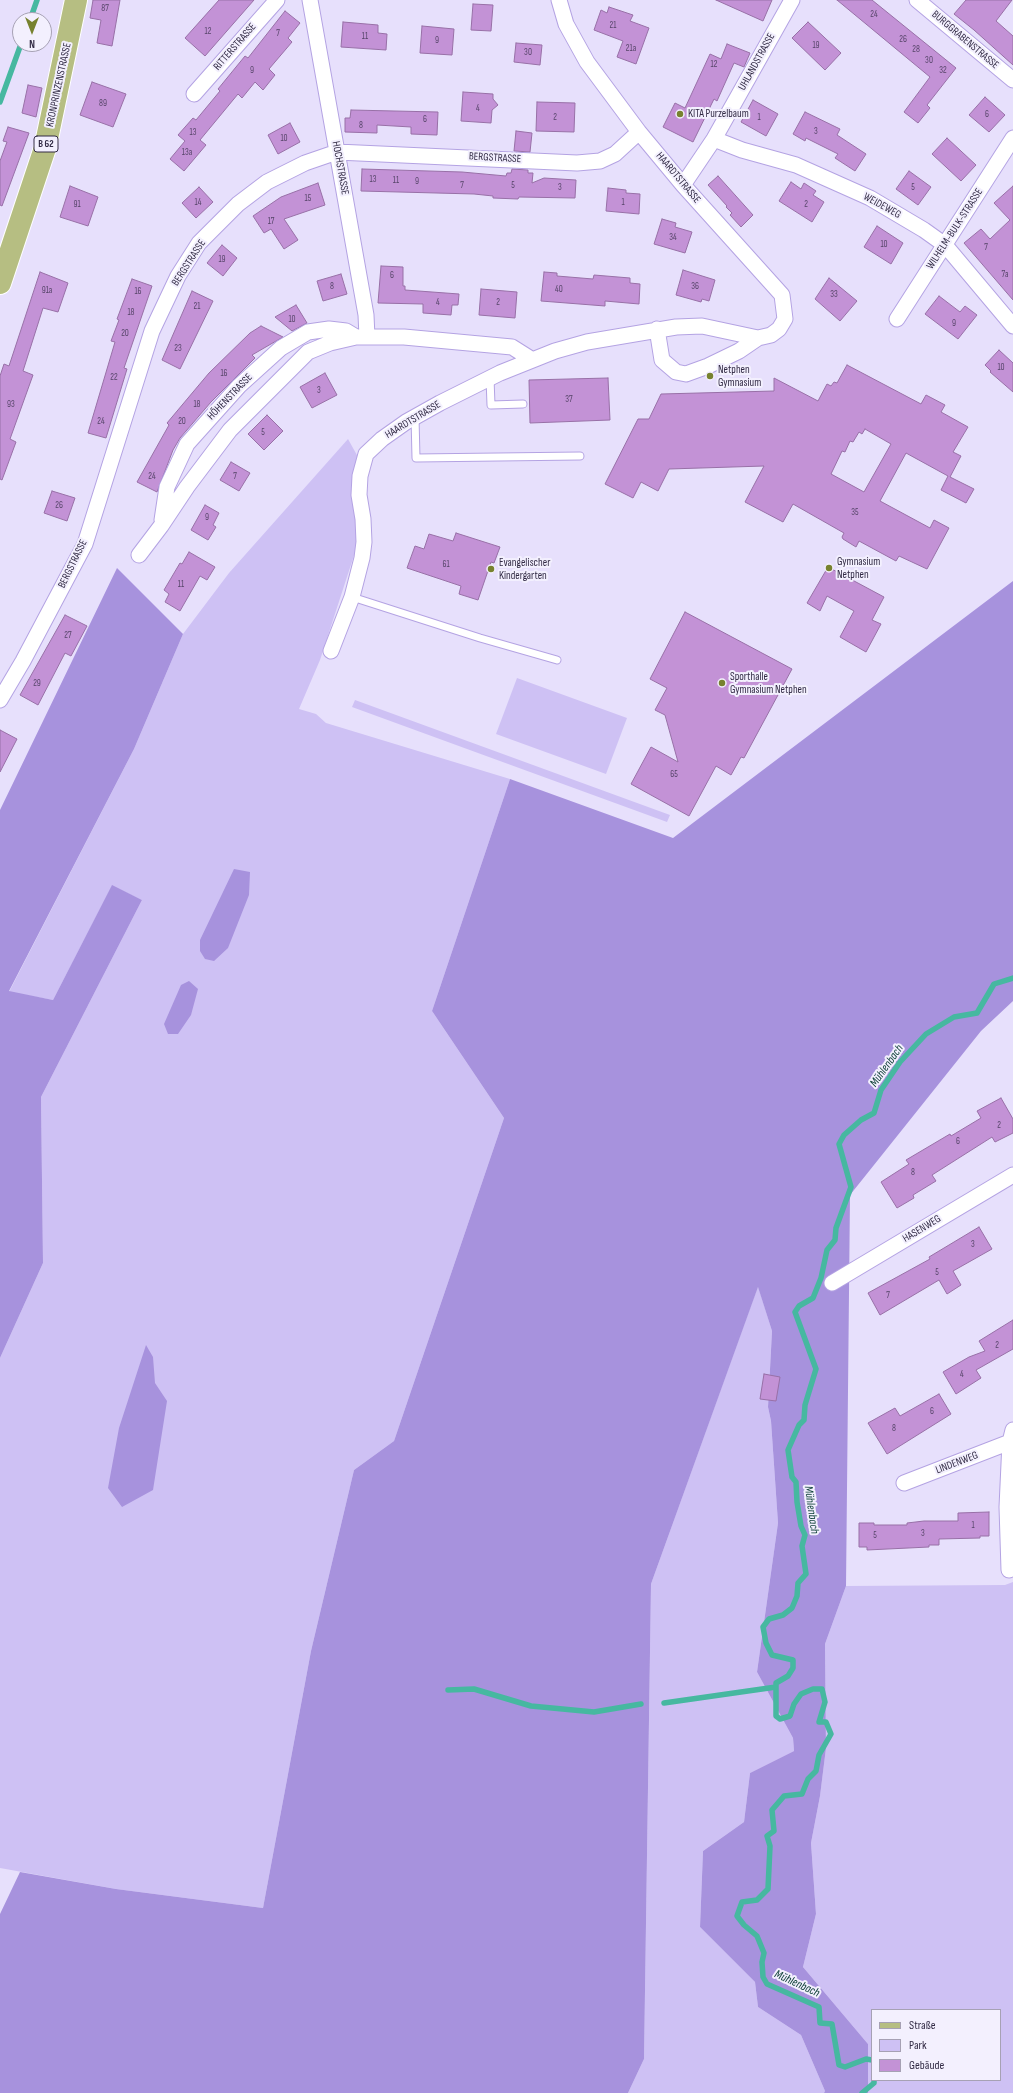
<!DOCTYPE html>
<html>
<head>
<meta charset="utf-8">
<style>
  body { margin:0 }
  #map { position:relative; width:1013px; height:2093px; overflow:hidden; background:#e7e0fc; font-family:"Sofia Sans Condensed",sans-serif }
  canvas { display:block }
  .legend { position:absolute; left:871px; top:2009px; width:130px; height:72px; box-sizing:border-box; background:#f3f0fe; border:1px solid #a6a1b4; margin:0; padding:5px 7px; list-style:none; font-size:12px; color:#322b45 }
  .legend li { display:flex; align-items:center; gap:8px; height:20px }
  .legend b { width:20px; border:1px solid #a6a1b4 }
  .north { position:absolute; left:12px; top:12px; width:40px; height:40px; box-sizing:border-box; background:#f3f0fe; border:1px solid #a6a1b4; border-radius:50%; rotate:180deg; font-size:11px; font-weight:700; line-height:16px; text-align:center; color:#322b45 }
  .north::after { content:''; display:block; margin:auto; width:14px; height:18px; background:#77822f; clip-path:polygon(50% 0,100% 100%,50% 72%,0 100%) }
</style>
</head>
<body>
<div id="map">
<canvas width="1013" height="2093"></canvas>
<ul class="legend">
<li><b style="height:5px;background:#b6be82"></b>Straße</li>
<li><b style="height:11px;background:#cec1f4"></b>Park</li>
<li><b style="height:11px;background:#c392d6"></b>Gebäude</li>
</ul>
<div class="north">N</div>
</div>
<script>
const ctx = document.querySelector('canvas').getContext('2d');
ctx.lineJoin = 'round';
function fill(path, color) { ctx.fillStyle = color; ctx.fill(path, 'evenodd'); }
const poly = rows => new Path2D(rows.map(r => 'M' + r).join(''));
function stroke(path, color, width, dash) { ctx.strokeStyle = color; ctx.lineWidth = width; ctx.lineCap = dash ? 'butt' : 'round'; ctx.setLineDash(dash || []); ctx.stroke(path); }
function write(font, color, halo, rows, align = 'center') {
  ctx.font = font + ' "Sofia Sans Condensed",sans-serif'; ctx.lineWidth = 4; ctx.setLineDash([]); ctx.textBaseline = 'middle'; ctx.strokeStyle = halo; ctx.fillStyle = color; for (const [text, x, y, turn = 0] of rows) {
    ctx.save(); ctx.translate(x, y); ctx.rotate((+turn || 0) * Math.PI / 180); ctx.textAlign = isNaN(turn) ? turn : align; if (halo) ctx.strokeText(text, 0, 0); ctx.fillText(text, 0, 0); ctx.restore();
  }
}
fill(poly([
  [348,439,358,457,352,494,358,543,320,660,299,709,316,714,326,723,510,779,432,1011,504,1118,394,1441,354,1470,311,1651,263,1908,116,1889,0,1868,0,1358,43,1263,41,1097,142,900,112,886,53,1000,9,992,134,749,183,634,229,573],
  [517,678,627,718,606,774,496,734],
  [355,700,670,815,667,822,352,707],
  [758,1286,772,1331,768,1407,771,1421,778,1523,757,1672,793,1738,794,1751,750,1773,744,1822,703,1851,700,1927,755,1982,758,2007,801,2035,825,2091,824,2093,628,2093,644,2059,651,1584],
  [1013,1582,1013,2093,868,2093,868,2044,803,1967,816,1914,811,1843,820,1796,826,1748,825,1644,846,1586,1005,1585],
  [872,2010,1000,2010,1000,2080,872,2080]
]), '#cec1f4');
fill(poly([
  [117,568,183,634,134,749,9,991,53,1000,112,885,142,900,41,1097,43,1263,0,1358,0,810],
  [1013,581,1013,1001,981,1031,850,1195,846,1586,825,1644,826,1748,820,1796,811,1843,816,1914,803,1967,868,2044,868,2093,824,2093,825,2091,801,2035,758,2007,755,1982,700,1927,703,1851,744,1822,750,1773,794,1751,793,1738,757,1672,778,1523,771,1421,768,1407,772,1331,758,1287,651,1584,644,2059,628,2093,0,2093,0,1914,20,1872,116,1889,263,1908,311,1651,354,1470,394,1441,504,1118,432,1011,510,779,673,838],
  [234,869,250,872,249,895,228,948,214,961,205,959,200,951,200,940],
  [189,981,198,989,191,1015,178,1034,168,1034,164,1024,181,985],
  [146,1345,153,1357,155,1383,167,1401,153,1490,122,1507,108,1488,119,1428]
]), '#a792dd');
stroke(poly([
  [30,20,37,0],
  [0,102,21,44],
  [448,1690,474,1689,531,1706,594,1712,641,1704],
  [664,1703,776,1687],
  [872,2060,866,2059,845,2067,839,2065,832,2024,820,2023,819,2007,767,1984,763,1977,762,1962,764,1953,757,1936,744,1925,737,1916,742,1902,757,1900,768,1889,770,1846,767,1836,774,1831,772,1810,784,1796,802,1794,808,1779,816,1771,819,1755,831,1734,826,1722,819,1722,825,1702,822,1689,813,1689,801,1694,794,1704,790,1716,780,1719,776,1716,776,1683,788,1676,793,1668,793,1660,772,1655,766,1643,763,1627,769,1619,783,1615,792,1608,797,1596,798,1583,806,1574,802,1546,805,1535,801,1526,797,1502,796,1482,792,1477,788,1450,799,1425,804,1420,805,1405,816,1369,795,1312,799,1306,813,1298,821,1278,827,1250,835,1240,836,1228,851,1187,839,1144,844,1135,861,1120,874,1113,881,1090,900,1062,926,1034,954,1017,977,1013,994,984,1013,978],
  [862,2093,874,2083,874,2080]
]), '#46b8a0', 5.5);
const building = poly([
  [93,0,120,0,112,46,97,43,101,20,90,18,93,0],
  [219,0,254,0,205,56,185,38,219,0],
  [716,0,772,0,763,21,716,0],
  [837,0,872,0,956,68,927,105,930,108,918,123,904,112,930,77,837,0],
  [966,0,1012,0,996,21,1013,36,1013,65,974,30,954,14,966,0],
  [473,4,493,5,491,31,471,30,473,4],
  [609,7,633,15,630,21,649,28,636,64,617,57,623,41,594,30,601,10,607,13,609,7],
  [285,11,300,23,288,38,292,42,269,69,275,75,263,90,255,82,242,98,238,94,200,140,206,145,184,171,170,159,185,141,178,135,193,118,196,120,220,91,218,89,245,56,248,58,285,11],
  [343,22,378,25,378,33,387,34,386,50,341,47,343,22],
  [808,22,841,53,825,70,792,38,808,22],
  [422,26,454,29,452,55,420,53,422,26],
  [516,43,542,45,540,65,514,62,516,43],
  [727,44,750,53,744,67,734,63,717,101,714,99,693,142,663,127,675,103,685,108,710,54,721,59,727,44],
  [92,82,126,94,113,127,80,115,92,82],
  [28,85,42,88,36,117,22,113,28,85],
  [463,92,493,94,493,99,498,105,492,110,491,123,461,121,463,92],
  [985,97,1005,115,989,132,969,115,985,97],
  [753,100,778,114,766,136,741,122,753,100],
  [537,102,575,103,574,132,536,131,537,102],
  [351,110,438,112,437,135,411,134,411,127,377,125,377,133,345,132,345,118,350,118,351,110],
  [805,112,840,129,837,135,866,154,855,171,835,158,838,154,806,138,805,141,793,134,805,112],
  [290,123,300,142,278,154,268,135,290,123],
  [8,127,29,133,2,206,0,205,0,161,7,142,3,141,8,127],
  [516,131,532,133,530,152,514,151,516,131],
  [947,138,976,165,961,181,932,154,947,138],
  [362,169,462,172,506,176,507,173,511,173,512,169,528,170,528,173,533,173,532,183,544,178,576,180,575,198,519,197,518,199,493,198,493,196,474,194,361,191,362,169],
  [909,171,931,187,918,205,896,189,909,171],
  [718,176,753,215,741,227,730,215,732,213,726,207,727,206,708,185,718,176],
  [791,182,801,189,804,183,816,191,813,195,824,202,812,222,779,201,791,182],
  [318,183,325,205,284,219,298,240,284,249,271,229,264,233,253,216,281,197,318,183],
  [70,186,98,197,88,226,60,217,70,186],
  [1013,186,1013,300,964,243,981,229,990,239,1010,220,994,203,1013,186],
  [199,187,213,202,196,218,182,203,199,187],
  [608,188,626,190,626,193,640,194,639,214,606,211,608,188],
  [662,219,676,223,675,227,692,232,685,253,654,244,662,219],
  [877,226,903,243,891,264,864,247,877,226],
  [222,245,237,258,223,276,207,263,222,245],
  [381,266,403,267,403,286,405,286,405,290,459,294,458,305,452,305,451,315,423,313,423,304,378,303,381,266],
  [683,270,715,280,709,301,702,299,701,302,676,295,683,270],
  [40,272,68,283,58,312,43,308,23,371,33,375,10,439,16,442,2,480,0,479,0,376,4,364,9,366,40,272],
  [544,272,557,273,557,276,593,279,594,275,630,278,630,283,640,284,639,304,605,301,605,306,541,301,544,272],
  [341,274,347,294,323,301,317,281,341,274],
  [829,278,857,301,840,321,815,299,829,278],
  [132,279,152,286,124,368,127,369,106,438,88,433,115,342,111,341,119,320,117,319,132,279],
  [481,289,517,292,515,318,479,315,481,289],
  [192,291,213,301,180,369,162,360,192,291],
  [939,296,960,312,965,306,977,315,958,339,925,314,939,296],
  [296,305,307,323,292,331,275,317,296,305],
  [261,326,283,337,252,355,255,358,211,402,180,438,173,450,157,492,137,482,169,425,167,423,209,373,250,333,261,326],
  [999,350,1013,363,1013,392,990,372,991,371,985,365,999,350],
  [847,365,921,404,926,395,945,405,941,412,968,427,953,452,961,456,950,477,974,489,966,503,941,490,948,476,906,453,880,501,930,528,934,520,949,528,927,569,899,556,896,561,859,541,856,547,843,539,842,537,844,533,793,504,783,522,745,502,764,466,669,469,658,491,641,482,633,498,605,484,638,419,649,419,661,394,774,391,774,378,818,401,827,384,831,386,834,382,837,383,847,365],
  [865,429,891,444,864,492,831,474,842,451,845,452,850,441,853,442,859,432,862,434,865,429],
  [325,373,337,395,312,408,300,387,325,373],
  [608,378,610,420,530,423,529,380,608,378],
  [267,415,283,431,264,450,248,434,267,415],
  [231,462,250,473,239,491,220,480,231,462],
  [52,491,75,498,67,521,44,513,52,491],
  [205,505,219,513,213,525,216,527,208,540,191,530,205,505],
  [456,533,500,547,494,563,491,562,478,600,459,594,461,586,407,568,415,546,424,549,429,534,453,541,456,533],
  [189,552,215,567,207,580,200,576,180,611,165,602,169,594,164,590,180,563,182,564,189,552],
  [828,567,884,597,872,620,881,624,866,652,840,637,854,611,827,596,820,611,807,603,828,567],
  [685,612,792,669,744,758,741,757,731,775,716,766,689,816,631,784,651,747,678,762,665,715,655,710,667,688,650,679,685,612],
  [65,615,87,626,71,656,65,653,38,705,20,695,65,615],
  [0,730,17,739,0,772,0,730],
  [1001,1098,1013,1119,1013,1133,995,1142,992,1137,932,1175,936,1181,913,1195,914,1198,897,1208,881,1182,909,1164,906,1160,950,1134,951,1136,981,1118,977,1111,1001,1098],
  [979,1227,992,1249,953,1271,961,1285,947,1294,939,1280,880,1315,868,1293,930,1259,929,1257,979,1227],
  [1013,1320,1013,1349,976,1370,981,1378,956,1394,943,1372,969,1357,985,1351,979,1341,1013,1320],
  [764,1374,780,1377,776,1401,760,1399,764,1374],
  [939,1394,951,1414,887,1454,868,1423,895,1408,900,1416,939,1394],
  [989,1512,989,1536,980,1536,980,1538,939,1539,939,1545,929,1545,929,1547,867,1550,867,1547,859,1547,859,1523,874,1523,874,1525,907,1525,907,1523,924,1521,958,1521,958,1513,989,1512]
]);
fill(building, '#c392d6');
stroke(building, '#9870a7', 1);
const service = poly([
  [490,378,491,405,523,404],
  [415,417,416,458,580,456],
  [352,597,480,638,557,660]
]);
const minor = poly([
  [310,0,366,315,367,337],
  [917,0,1013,80],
  [194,94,277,0],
  [714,139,742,150,796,165,870,198,924,230,945,245,1013,326],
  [683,185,714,139,792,0],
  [897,319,1013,138],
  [657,329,662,360,676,372,686,374,708,366,739,351,758,338],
  [162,520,167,487,187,444,239,386,281,348,308,332,329,329,346,331,356,337],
  [139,555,161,526,187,487,230,430,308,352,330,343,356,337,404,337,512,347,531,359],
  [331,651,352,597,362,558,364,542,363,519,359,495,360,476,366,454,382,439,406,422,440,403,500,373,555,351,587,342,676,327,702,326,758,338,771,335,779,329,785,319,782,295,683,185,639,132,587,62,566,24,559,0],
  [0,700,23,661,85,544,152,331,178,276,199,243,238,204,267,182,305,163,337,152,577,163,600,161,615,154,639,132],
  [832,1283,1013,1175],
  [1013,1430,1010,1442,1007,1507,1009,1570,1013,1568],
  [904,1483,1010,1442]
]);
const primary = poly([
  [0,283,45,148,76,0]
]);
stroke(service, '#b4a3e3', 9);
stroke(minor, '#b4a3e3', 17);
stroke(primary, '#fff', 24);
stroke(service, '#fff', 7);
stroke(minor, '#fff', 15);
stroke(primary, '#b6be82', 22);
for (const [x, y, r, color] of [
  [680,114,4,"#77822f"],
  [710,376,4,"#77822f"],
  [829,568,4,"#77822f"],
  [491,569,4,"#77822f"],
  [722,683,4,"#77822f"]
]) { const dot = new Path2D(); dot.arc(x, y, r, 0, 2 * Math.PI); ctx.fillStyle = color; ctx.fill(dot); stroke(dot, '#f3f0fe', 1.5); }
write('9px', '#564569', null, [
  ["87",105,9],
  ["24",874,15],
  ["21",613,26],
  ["12",208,32],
  ["7",278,34],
  ["11",365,37],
  ["26",903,40],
  ["9",437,41],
  ["19",816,46],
  ["21a",631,49],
  ["28",916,50],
  ["30",528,53],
  ["30",929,61],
  ["12",714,65],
  ["9",252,71],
  ["32",943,71],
  ["89",103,104],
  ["4",478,109],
  ["6",987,115],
  ["2",555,118],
  ["1",759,118],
  ["6",425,120],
  ["8",361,126],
  ["3",816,132],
  ["13",193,133],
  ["10",284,139],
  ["13a",187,153],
  ["13",373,180],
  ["11",396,181],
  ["9",417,182],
  ["7",462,186],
  ["5",513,186],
  ["3",560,188],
  ["5",913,188],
  ["15",308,199],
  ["14",198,203],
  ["1",623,203],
  ["91",77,205],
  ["2",806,205],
  ["17",271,222],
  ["34",673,238],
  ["10",884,245],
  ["7",986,248],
  ["19",222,260],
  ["7a",1005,275],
  ["6",392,276],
  ["8",332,287],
  ["36",695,287],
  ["40",559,290],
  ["91a",47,291],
  ["16",138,292],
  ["33",834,295],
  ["4",438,303],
  ["2",498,303],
  ["21",197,307],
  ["18",131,313],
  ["10",292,320],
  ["9",954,324],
  ["20",125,334],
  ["23",178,349],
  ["10",1001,368],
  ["16",224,374],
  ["22",114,378],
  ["3",319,391],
  ["37",569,400],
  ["93",11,405],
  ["18",197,405],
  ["24",101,422],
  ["20",182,422],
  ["5",263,433],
  ["24",152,477],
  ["7",235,477],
  ["26",59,506],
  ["35",855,513],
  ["9",207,518],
  ["61",446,565],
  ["11",181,585],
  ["27",68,636],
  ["29",37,684],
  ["65",674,775],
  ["2",999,1126],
  ["6",958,1142],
  ["8",913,1173],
  ["3",973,1245],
  ["5",937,1273],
  ["7",888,1296],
  ["2",997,1346],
  ["4",962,1375],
  ["6",932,1412],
  ["8",894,1429],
  ["1",973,1526],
  ["3",923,1534],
  ["5",875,1536]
]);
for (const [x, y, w] of [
  [46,144,24]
]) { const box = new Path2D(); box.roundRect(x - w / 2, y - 8, w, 16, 3); ctx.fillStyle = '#f3f0fe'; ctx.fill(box); stroke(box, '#322b45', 1); }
write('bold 10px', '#322b45', null, [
  ["B 62",46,144]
]);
write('11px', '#322b45', '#f3f0fe', [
  ["BURGGRABENSTRASSE",965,40,40],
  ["RITTERSTRASSE",235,47,-49],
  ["UHLANDSTRASSE",757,62,-61],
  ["KRONPRINZENSTRASSE",59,85,-78],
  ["BERGSTRASSE",495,158,3],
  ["HOCHSTRASSE",340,168,80],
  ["HAARDTSTRASSE",678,178,50],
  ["WEIDEWEG",882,206,29],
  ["WILHELM-BULK-STRASSE",955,229,-57],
  ["BERGSTRASSE",189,263,-57],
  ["HÖHENSTRASSE",230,397,-46],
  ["HAARDTSTRASSE",413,420,-31],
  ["BERGSTRASSE",73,564,-64],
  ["HASENWEG",922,1229,-31],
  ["LINDENWEG",957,1463,-21]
]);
write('11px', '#322b45', '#f3f0fe', [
  ["KITA Purzelbaum",688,114],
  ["Netphen",718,370],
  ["Gymnasium",718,383],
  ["Gymnasium",837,562],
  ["Netphen",837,575],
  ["Evangelischer",499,563],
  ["Kindergarten",499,576],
  ["Sporthalle",730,677],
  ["Gymnasium Netphen",730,690]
], 'left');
write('italic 12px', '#093d33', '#f3f0fe', [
  ["Mühlenbach",887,1066,-55],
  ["Mühlenbach",811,1510,82],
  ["Mühlenbach",797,1984,25]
]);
</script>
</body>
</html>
